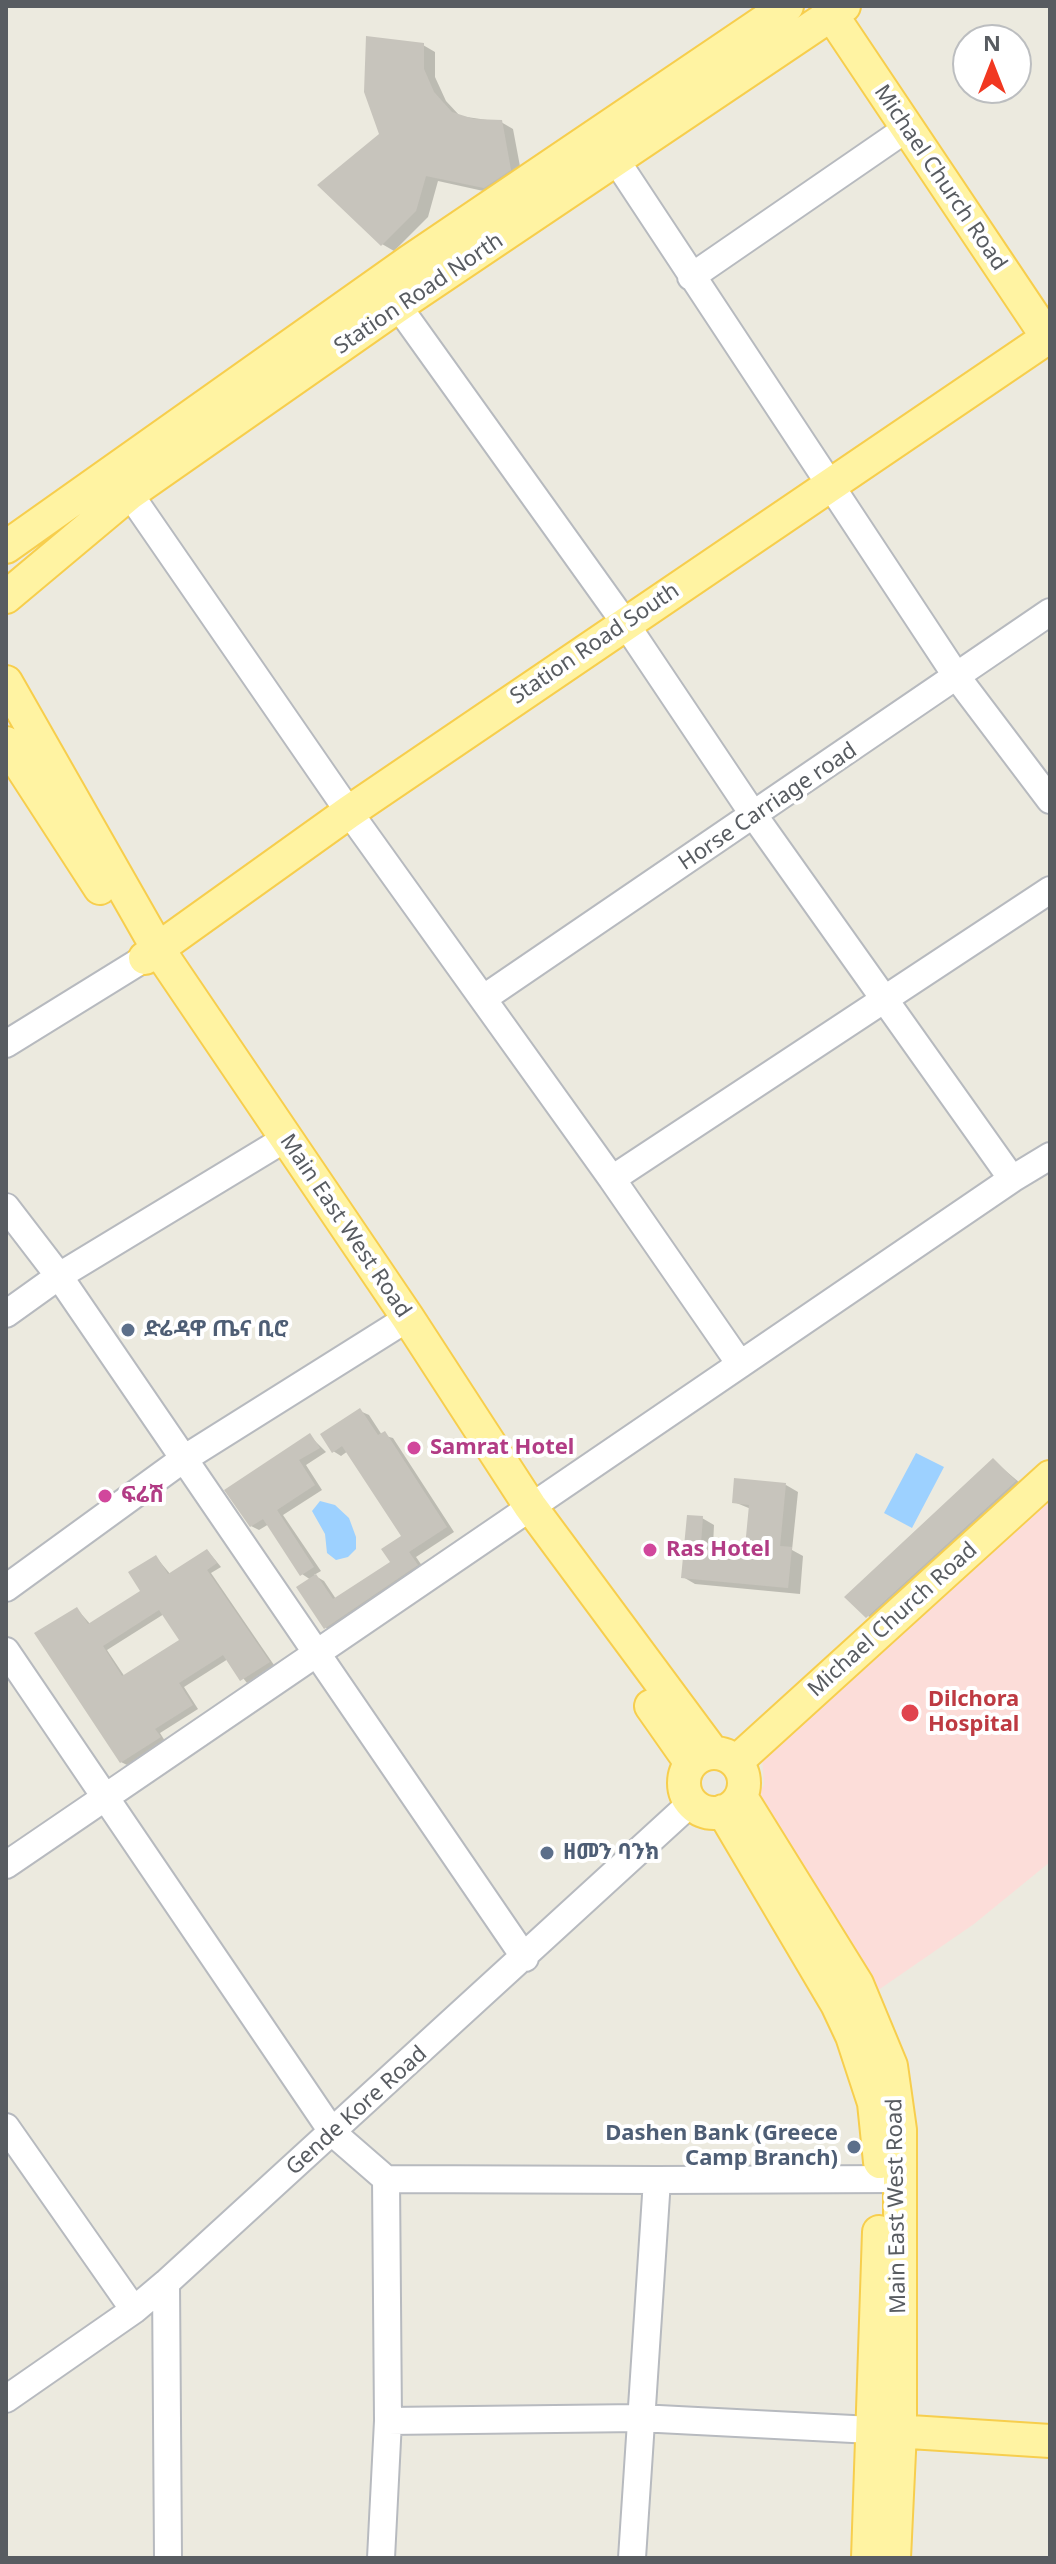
<!DOCTYPE html>
<html>
<head>
<meta charset="utf-8">
<style>
  body { margin:0 }
  #map { position:relative; width:1056px; height:2564px; overflow:hidden; background:#eceadf; font-family:"Noto Sans",sans-serif }
  canvas { display:block }
  .frame { position:absolute; inset:0; border:8px solid #585c61; pointer-events:none }
  .north { position:absolute; left:952px; top:24px; width:80px; height:80px; box-sizing:border-box; background:#fff; border:2px solid #bcbec0; border-radius:50%; rotate:0deg; font-size:22px; font-weight:700; line-height:32px; text-align:center; color:#585c61 }
  .north::after { content:''; display:block; margin:auto; width:28px; height:36px; background:#f13821; clip-path:polygon(50% 0,100% 100%,50% 72%,0 100%) }
</style>
</head>
<body>
<div id="map">
<canvas width="1056" height="2564"></canvas>
<div class="frame"></div>
<div class="north">N</div>
</div>
<script>
const ctx = document.querySelector('canvas').getContext('2d');
ctx.lineJoin = 'round';
function fill(path, color) { ctx.fillStyle = color; ctx.fill(path, 'evenodd'); }
const poly = rows => new Path2D(rows.map(r => 'M' + r).join(''));
function stroke(path, color, width, dash) { ctx.strokeStyle = color; ctx.lineWidth = width; ctx.lineCap = dash ? 'butt' : 'round'; ctx.setLineDash(dash || []); ctx.stroke(path); }
function write(font, color, halo, rows, align = 'center') {
  ctx.font = font + ' "Noto Sans","Noto Sans Ethiopic",sans-serif'; ctx.lineWidth = 8; ctx.setLineDash([]); ctx.textBaseline = 'middle'; ctx.strokeStyle = halo; ctx.fillStyle = color; for (const [text, x, y, turn = 0] of rows) {
    ctx.save(); ctx.translate(x, y); ctx.rotate((+turn || 0) * Math.PI / 180); ctx.textAlign = isNaN(turn) ? turn : align; if (halo) ctx.strokeText(text, 0, 0); ctx.fillText(text, 0, 0); ctx.restore();
  }
}
fill(poly([
  [1050,1492,1050,1862,974,1924,874,1993,764,1809,758,1794,764,1785,762,1756]
]), '#fcddd9');
fill(poly([
  [916,1453,944,1467,912,1528,884,1513],
  [320,1501,335,1505,349,1518,356,1537,356,1549,348,1557,336,1560,327,1553,325,1534,312,1511]
]), '#9dd1ff');
fill(poly([
  [423,45,435,52,435,77,446,101,460,116,501,122,513,129,522,177,497,194,438,181,428,217,394,251,382,244,381,134],
  [360,1411,369,1415,382,1435,393,1438,454,1532,416,1557,425,1570,333,1632,325,1627,311,1580,302,1574,269,1524,259,1530,251,1526,310,1436,326,1452,306,1465,322,1490,283,1515,321,1571,314,1575,324,1581,336,1599,393,1563,404,1536,348,1451,341,1456,333,1451],
  [993,1460,1027,1489,880,1623,868,1616],
  [786,1485,798,1492,792,1550,803,1556,800,1594,695,1584,683,1577,702,1518,714,1525,713,1546,747,1549,751,1509,734,1502],
  [208,1551,221,1567,211,1573,274,1665,247,1683,228,1659,184,1687,198,1709,160,1733,165,1741,127,1765,121,1762,77,1609,91,1625,143,1592,156,1557,171,1575],
  [164,1614,182,1641,125,1677,107,1650]
]), '#0003');
fill(poly([
  [366,36,424,43,424,69,434,92,452,112,474,119,502,120,511,170,484,188,426,176,416,211,381,246,317,185,379,134,364,92],
  [360,1408,378,1435,385,1431,447,1527,409,1552,418,1565,324,1629,296,1587,316,1574,333,1599,390,1562,381,1549,401,1536,342,1446,332,1453,320,1434],
  [310,1433,320,1448,299,1460,315,1485,277,1510,314,1567,300,1576,263,1519,250,1527,224,1490],
  [993,1458,1016,1481,866,1618,844,1597],
  [734,1478,786,1483,780,1546,792,1547,788,1588,681,1578,687,1515,703,1516,701,1543,745,1547,749,1505,732,1503],
  [207,1549,217,1563,207,1570,270,1662,240,1681,223,1655,179,1683,193,1705,155,1729,161,1737,120,1763,34,1633,77,1607,88,1624,140,1591,128,1572,156,1555,168,1574],
  [159,1610,179,1640,122,1676,103,1646]
]), '#c7c4bc');
const minor = poly([
  [606,145,957,677,1050,800],
  [691,277,906,129],
  [118,477,349,812,612,1179],
  [484,998,1050,612],
  [6,1044,145,958],
  [1012,1179,1050,1156],
  [6,1207,59,1276,525,1958],
  [6,1314,59,1276,275,1145],
  [740,1364,612,1179,1050,890],
  [6,1588,182,1460,408,1318],
  [6,1651,333,2133,386,2179,388,2421,381,2558],
  [6,1865,1012,1179,755,817,625,623,398,306],
  [6,2127,134,2310],
  [386,2179,657,2180],
  [166,2283,168,2558],
  [6,2399,134,2310,166,2283,691,1803],
  [388,2421,639,2418,872,2430],
  [632,2558,657,2180,900,2179]
]);
const major = poly([
  [831,14,1050,341],
  [6,547,410,261,787,6],
  [6,597,129,494,398,306,844,6],
  [6,682,158,949,408,1318,530,1506,713,1753],
  [6,743,100,888],
  [145,958,349,812,1050,336],
  [651,1706,691,1763],
  '684 1783a30 30 0 1 1 60 0a30 30 0 1 1-60 0Z',
  [736,1762,1050,1477],
  [741,1797,857,1984,891,2066,900,2130,900,2431,894,2558],
  [723,1811,837,2004,852,2036,874,2103,880,2162],
  [879,2430,1050,2441],
  [868,2558,879,2232]
]);
stroke(minor, '#b7babf', 30);
stroke(major, '#f7ce4d', 36);
stroke(minor, '#fff', 26);
stroke(major, '#fff3a2', 32);
for (const [x, y, r, color] of [
  [128,1330,8,"#5c6f8a"],
  [414,1448,8,"#d1479c"],
  [105,1496,8,"#d1479c"],
  [650,1550,8,"#d1479c"],
  [910,1713,10,"#e0444e"],
  [547,1853,8,"#5c6f8a"],
  [854,2147,8,"#5c6f8a"]
]) { const dot = new Path2D(); dot.arc(x, y, r, 0, 2 * Math.PI); ctx.fillStyle = color; ctx.fill(dot); stroke(dot, '#fff', 3); }
write('22px', '#585c61', '#fff', [
  ["Michael Church Road",940,178,56],
  ["Station Road North",419,294,-34],
  ["Station Road South",595,644,-34],
  ["Horse Carriage road",768,807,-34],
  ["Main East West Road",345,1226,56],
  ["Michael Church Road",893,1620,-42],
  ["Gende Kore Road",357,2111,-42],
  ["Main East West Road",897,2206,-91]
]);
write('bold 22px', '#4e5e75', '#fff', [
  ["ድሬዳዋ ጤና ቢሮ",144,1330],
  ["ዘመን ባንክ",563,1853],
  ["Dashen Bank (Greece",838,2134,"right"],
  ["Camp Branch)",838,2159,"right"]
], 'left');
write('bold 22px', '#b23c85', '#fff', [
  ["Samrat Hotel",430,1448],
  ["ፍሬሽ",121,1496],
  ["Ras Hotel",666,1550]
], 'left');
write('bold 22px', '#be3a42', '#fff', [
  ["Dilchora",928,1700],
  ["Hospital",928,1725]
], 'left');
</script>
</body>
</html>
